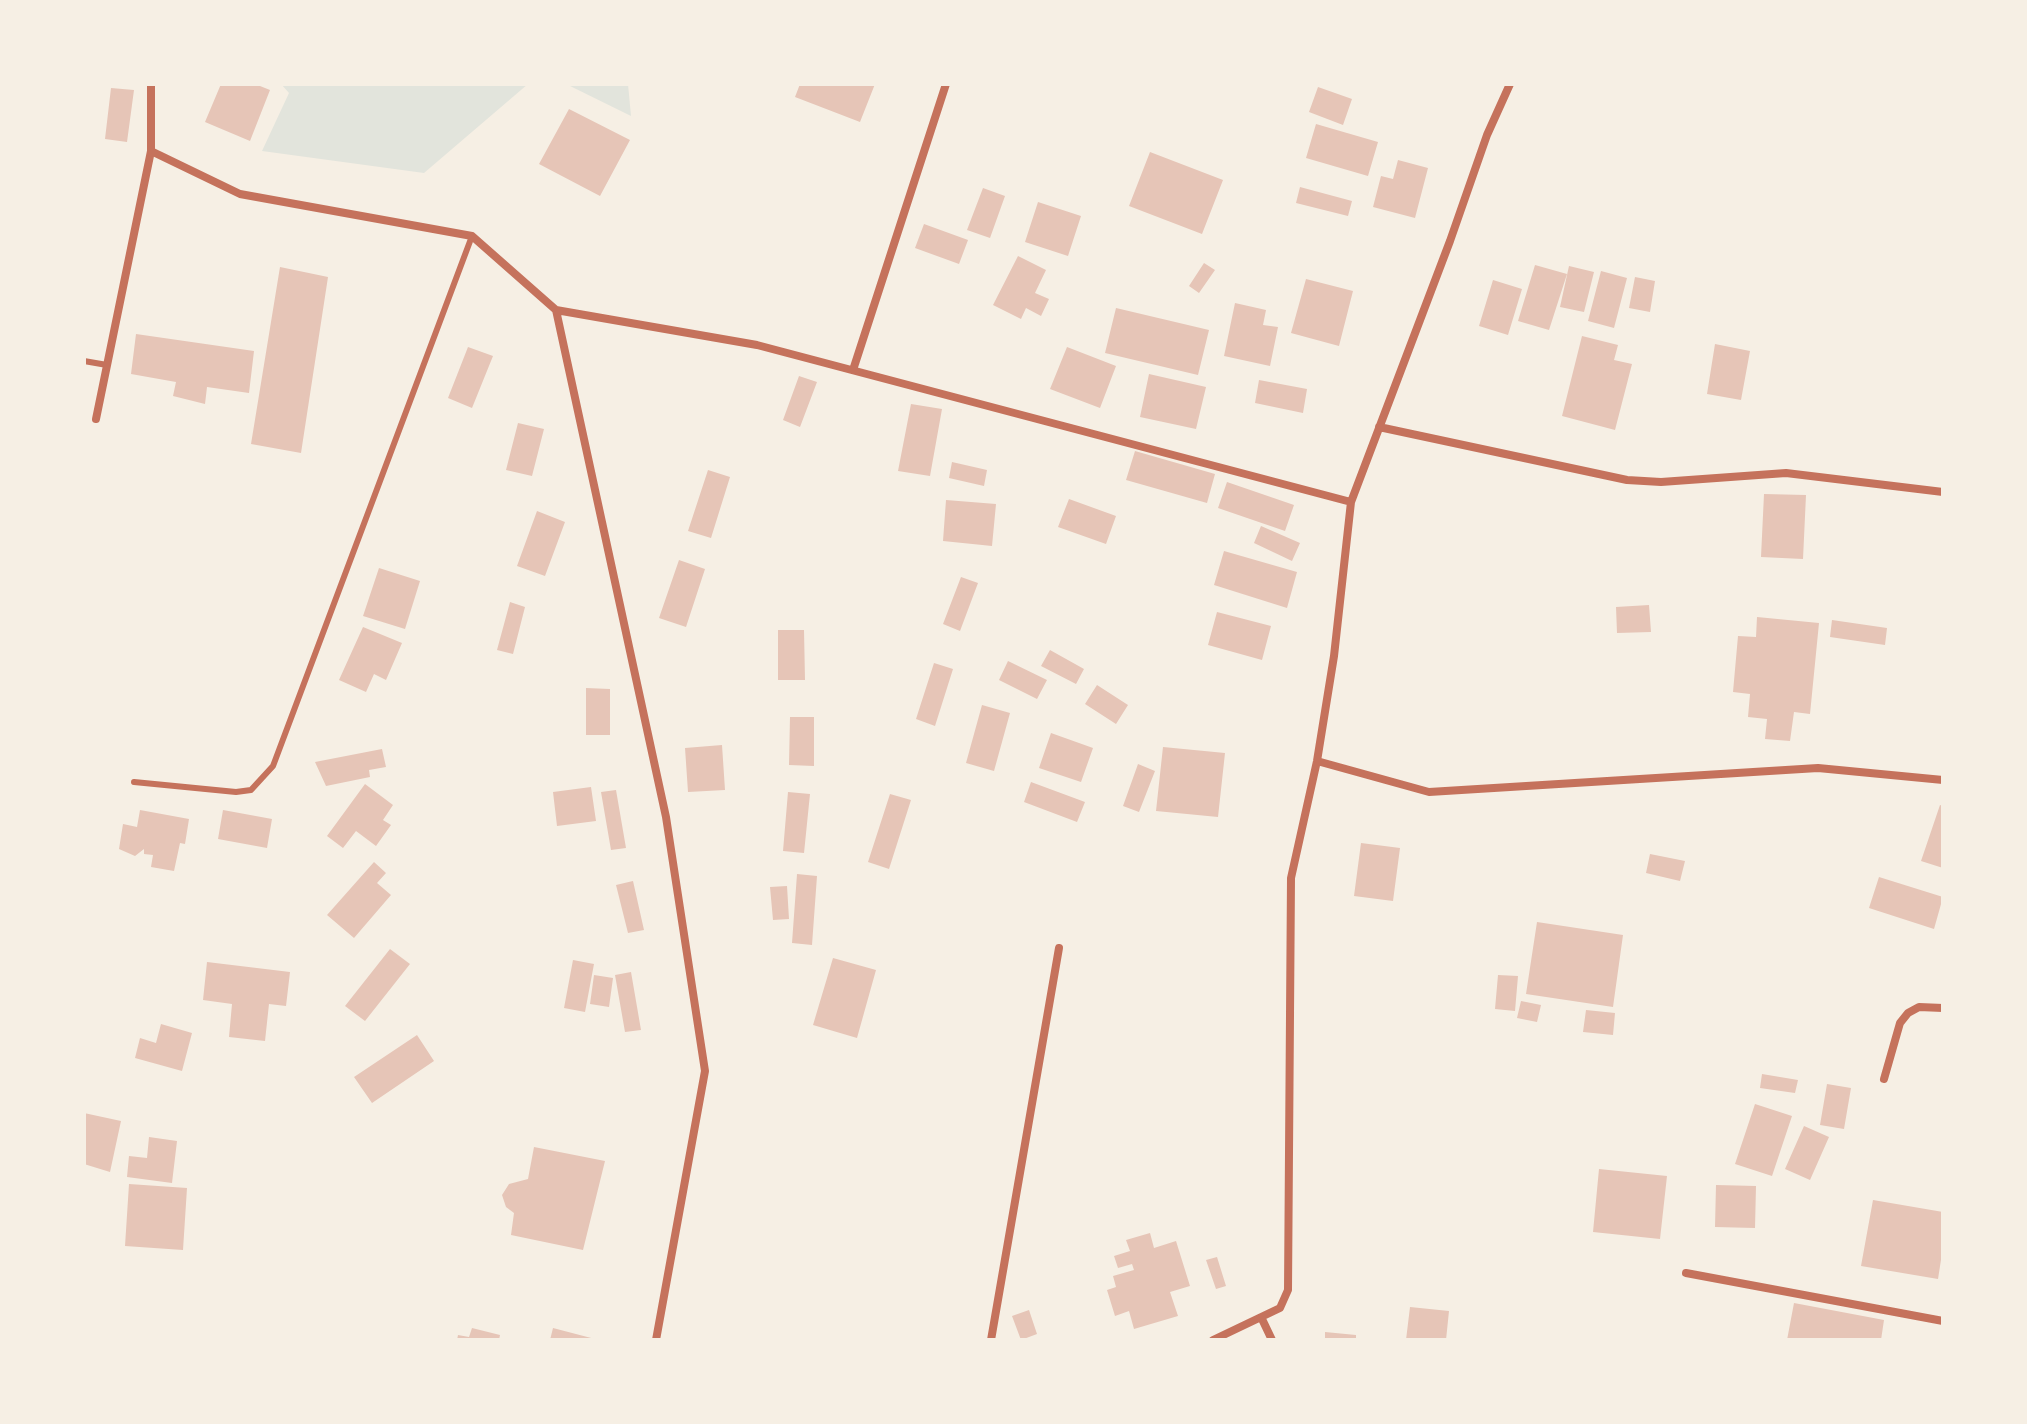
<!DOCTYPE html>
<html>
<head>
<meta charset="utf-8">
<style>
  body { margin:0 }
  #map { position:relative; width:2027px; height:1424px; overflow:hidden; background:#f6efe4; font-family:"Exo 2",sans-serif }
  canvas { display:block }
  .frame { position:absolute; inset:0; border:86px solid #f6efe4; pointer-events:none }
</style>
</head>
<body>
<div id="map">
<canvas width="2027" height="1424"></canvas>
<div class="frame"></div>
</div>
<script>
const ctx = document.querySelector('canvas').getContext('2d');
ctx.lineJoin = 'round';
function fill(path, color) { ctx.fillStyle = color; ctx.fill(path, 'evenodd'); }
const poly = rows => new Path2D(rows.map(r => 'M' + r).join(''));
function stroke(path, color, width, dash) { ctx.strokeStyle = color; ctx.lineWidth = width; ctx.lineCap = dash ? 'butt' : 'round'; ctx.setLineDash(dash || []); ctx.stroke(path); }
fill(poly([
  [281,84,528,84,424,173,262,151,289,93],
  [566,84,628,84,631,116]
]), '#e2e4dc');
fill(poly([
  [221,84,255,84,270,90,250,141,205,122],
  [800,84,875,84,860,122,795,97],
  [1318,87,1352,99,1343,125,1309,112],
  [111,88,134,90,127,142,105,139],
  [569,109,630,140,600,196,539,164],
  [1316,124,1378,142,1368,176,1306,158],
  [1150,152,1223,180,1202,234,1129,206],
  [1398,160,1428,168,1415,218,1373,207,1381,176,1393,179],
  [1300,187,1352,201,1348,216,1296,203],
  [983,188,1005,196,990,238,967,230],
  [1038,202,1081,216,1068,256,1025,242],
  [924,224,968,240,959,264,915,248],
  [1018,256,1046,270,1035,293,1049,299,1041,316,1026,308,1021,319,993,305],
  [1204,263,1215,270,1199,293,1189,286],
  [1535,265,1567,274,1549,330,1518,321],
  [1569,266,1594,272,1584,312,1560,307],
  [280,267,328,277,301,453,251,444],
  [1601,271,1627,278,1614,328,1588,321],
  [1635,277,1655,281,1650,312,1629,308],
  [1306,279,1353,291,1339,346,1291,333],
  [1493,280,1522,289,1508,335,1479,326],
  [1235,303,1266,310,1263,325,1278,327,1270,366,1224,356],
  [1116,308,1209,330,1198,375,1105,353],
  [136,334,254,351,249,393,207,387,205,404,173,396,176,382,131,374],
  [1582,336,1618,345,1614,360,1632,364,1615,430,1562,416],
  [1715,344,1750,351,1741,400,1707,394],
  [468,347,493,356,472,408,448,398],
  [1067,347,1116,366,1100,408,1050,389],
  [1149,374,1206,387,1196,429,1140,417],
  [799,376,817,382,800,427,783,420],
  [1259,380,1307,389,1303,413,1255,403],
  [911,404,942,409,930,476,898,471],
  [518,423,544,429,532,476,506,470],
  [1135,451,1215,474,1207,503,1126,480],
  [952,462,987,470,984,486,949,478],
  [708,470,730,477,711,538,688,531],
  [1227,482,1294,505,1285,531,1218,508],
  [1764,494,1806,495,1803,559,1761,557],
  [1069,499,1116,516,1106,544,1058,527],
  [946,500,996,504,992,546,943,541],
  [537,511,565,522,545,576,517,566],
  [1261,526,1300,543,1292,561,1254,543],
  [1224,551,1297,572,1287,608,1214,585],
  [679,560,705,569,686,627,659,618],
  [379,568,420,581,405,629,363,616],
  [961,577,978,583,960,631,943,624],
  [510,602,525,607,513,654,497,650],
  [1649,605,1651,632,1617,633,1616,607],
  [1217,612,1271,626,1262,660,1208,645],
  [1757,617,1819,623,1810,714,1794,712,1790,741,1765,739,1767,719,1748,717,1750,694,1733,692,1738,636,1756,637],
  [1832,620,1887,628,1885,645,1830,637],
  [363,627,402,643,386,680,374,674,366,692,339,680],
  [778,630,804,630,805,680,778,680],
  [1050,650,1084,669,1076,684,1041,666],
  [1008,661,1047,680,1037,699,999,680],
  [934,663,953,669,935,726,916,719],
  [1097,685,1128,705,1116,724,1085,704],
  [586,688,610,689,610,735,586,735],
  [982,705,1010,713,994,771,966,763],
  [790,717,814,717,814,766,789,765],
  [1051,733,1093,748,1081,782,1039,768],
  [722,745,725,790,688,792,685,748],
  [1163,747,1225,753,1218,817,1156,811],
  [382,749,386,767,369,770,370,777,326,786,315,762],
  [1138,764,1155,771,1139,812,1123,806],
  [1031,782,1085,802,1077,822,1024,802],
  [365,784,393,805,383,820,391,825,376,846,356,831,343,848,327,836],
  [591,787,596,821,557,826,553,792],
  [616,790,626,848,611,850,601,792],
  [788,792,810,794,804,853,783,851],
  [890,794,911,800,889,869,868,862],
  [1940,805,1943,806,1943,868,1921,861],
  [140,810,189,819,185,844,180,843,174,871,151,867,153,855,144,854,144,849,135,856,119,849,123,824,137,827],
  [223,810,272,819,267,848,218,839],
  [1361,843,1400,848,1393,901,1354,896],
  [1650,854,1685,861,1680,881,1646,873],
  [374,862,386,873,377,883,391,895,354,938,327,915],
  [797,874,817,876,812,945,792,943],
  [1879,877,1943,897,1934,929,1869,908],
  [633,881,644,930,628,933,616,885],
  [787,886,789,919,773,920,770,887],
  [1537,922,1623,935,1613,1007,1526,994],
  [390,949,410,964,365,1021,345,1006],
  [833,958,876,970,857,1038,813,1025],
  [573,960,594,964,585,1012,564,1008],
  [207,962,290,972,286,1006,269,1004,265,1041,229,1037,232,1004,203,1000],
  [631,972,641,1030,625,1032,615,975],
  [594,975,613,978,609,1007,590,1004],
  [1498,975,1518,976,1515,1011,1495,1009],
  [1521,1001,1541,1005,1537,1022,1517,1018],
  [1586,1010,1615,1013,1613,1035,1583,1032],
  [161,1024,192,1033,182,1071,135,1058,140,1038,156,1043],
  [417,1035,434,1061,372,1103,354,1077],
  [1762,1074,1798,1080,1795,1093,1760,1088],
  [1827,1084,1851,1088,1844,1129,1820,1125],
  [1755,1104,1792,1116,1772,1176,1735,1164],
  [84,1113,121,1121,110,1172,84,1164],
  [1804,1126,1829,1137,1810,1180,1785,1169],
  [149,1137,177,1141,172,1183,127,1177,129,1156,147,1158],
  [534,1147,605,1161,583,1250,511,1235,514,1213,506,1207,502,1195,509,1184,528,1179],
  [1599,1169,1667,1176,1660,1239,1593,1232],
  [129,1184,187,1188,183,1250,125,1246],
  [1716,1185,1756,1186,1755,1228,1715,1227],
  [1873,1200,1943,1212,1943,1247,1938,1279,1861,1266],
  [1150,1233,1154,1248,1176,1241,1190,1286,1170,1292,1178,1316,1134,1329,1129,1311,1115,1316,1107,1290,1116,1287,1113,1276,1134,1270,1132,1264,1118,1268,1114,1256,1130,1251,1126,1240],
  [1217,1257,1226,1286,1216,1289,1206,1260],
  [1794,1303,1884,1320,1881,1340,1787,1340],
  [1410,1307,1449,1311,1446,1340,1406,1340],
  [1029,1310,1037,1334,1021,1340,1012,1316],
  [472,1328,500,1335,499,1340,457,1340,458,1335,469,1337],
  [553,1328,595,1339,595,1340,550,1340],
  [1325,1332,1356,1335,1356,1340,1325,1340]
]), '#e6c5b7');
stroke(poly([
  [84,361,107,365],
  [134,782,236,792,251,790,273,766,472,236]
]), '#c5725c', 6);
stroke(poly([
  [151,151,240,194,472,236,556,310,666,817,705,1071,656,1340],
  [556,310,757,345,1351,502],
  [853,370,946,84],
  [96,419,151,151,151,84],
  [1379,427,1627,480,1661,482,1786,473,1943,492],
  [1317,761,1429,792,1818,768,1943,780],
  [1884,1079,1900,1023,1908,1013,1919,1007,1943,1008],
  [1686,1273,1943,1321],
  [1262,1319,1272,1340],
  [991,1340,1059,948],
  [1213,1340,1280,1308,1288,1290,1291,878,1317,761,1334,656,1351,502,1450,241,1487,135,1510,84]
]), '#c5725c', 8);
</script>
</body>
</html>
